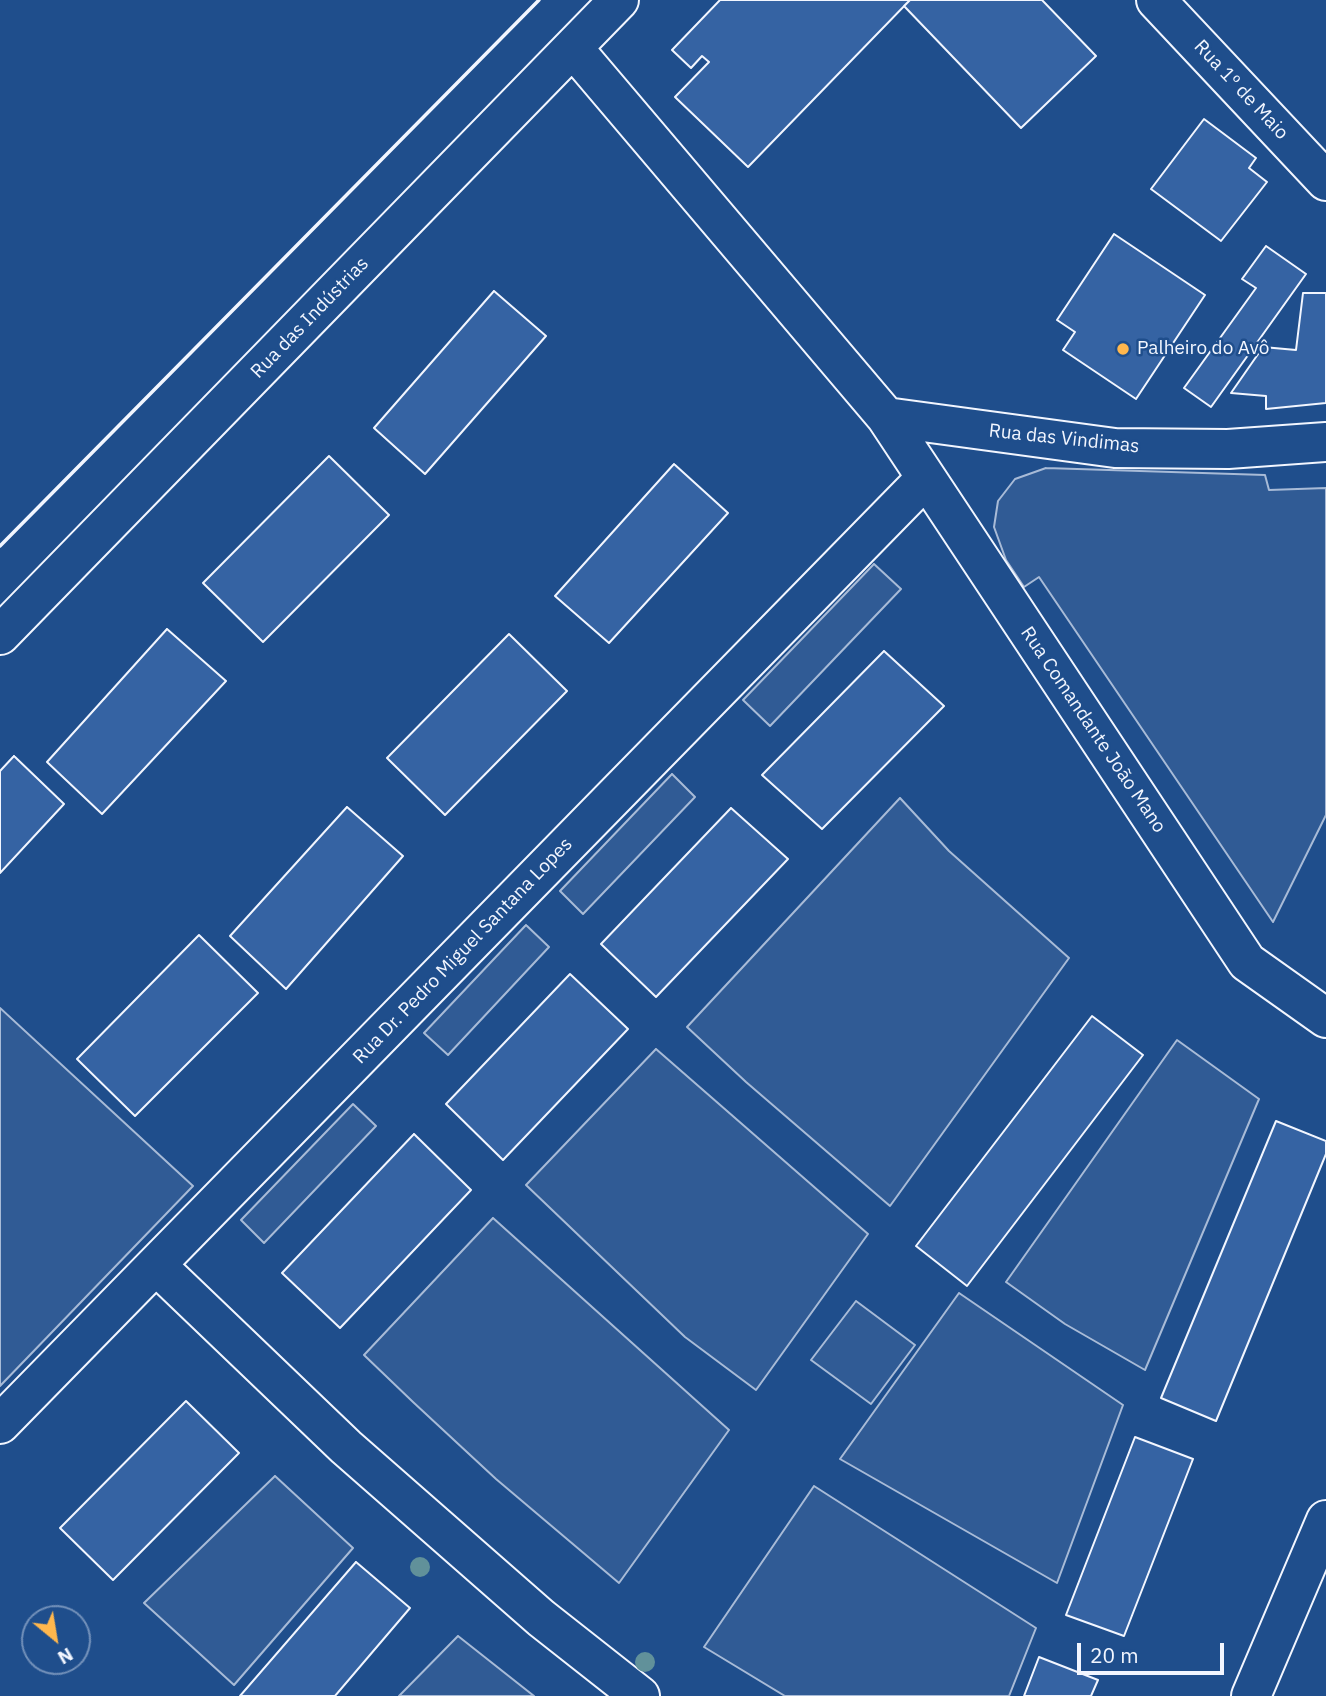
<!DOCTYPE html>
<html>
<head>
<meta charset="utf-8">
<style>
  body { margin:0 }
  #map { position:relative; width:1326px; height:1696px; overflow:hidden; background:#1f4e8c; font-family:"IBM Plex Sans",sans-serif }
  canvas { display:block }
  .north { position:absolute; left:21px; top:1605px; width:70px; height:70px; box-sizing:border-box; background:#1f4e8c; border:2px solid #7391ba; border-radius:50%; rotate:150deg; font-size:19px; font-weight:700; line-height:28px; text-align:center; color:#f2f6ff }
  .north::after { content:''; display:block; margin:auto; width:24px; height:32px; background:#ffb74d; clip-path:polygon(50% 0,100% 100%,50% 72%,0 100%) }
  .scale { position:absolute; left:1077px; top:1643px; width:147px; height:32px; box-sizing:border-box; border:4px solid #f2f6ff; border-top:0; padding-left:9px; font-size:21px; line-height:24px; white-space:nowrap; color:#f2f6ff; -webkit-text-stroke:5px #1f4e8c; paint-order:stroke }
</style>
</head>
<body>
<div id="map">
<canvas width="1326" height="1696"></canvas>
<div class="north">N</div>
<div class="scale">20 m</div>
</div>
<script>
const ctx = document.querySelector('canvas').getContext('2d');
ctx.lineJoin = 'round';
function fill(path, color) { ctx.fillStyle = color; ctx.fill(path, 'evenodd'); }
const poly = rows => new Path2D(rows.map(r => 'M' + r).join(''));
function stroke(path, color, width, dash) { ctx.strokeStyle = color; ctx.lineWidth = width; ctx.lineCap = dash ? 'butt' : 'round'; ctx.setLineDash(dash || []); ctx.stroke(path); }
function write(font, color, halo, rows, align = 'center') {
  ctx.font = font + ' "IBM Plex Sans",sans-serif'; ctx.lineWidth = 5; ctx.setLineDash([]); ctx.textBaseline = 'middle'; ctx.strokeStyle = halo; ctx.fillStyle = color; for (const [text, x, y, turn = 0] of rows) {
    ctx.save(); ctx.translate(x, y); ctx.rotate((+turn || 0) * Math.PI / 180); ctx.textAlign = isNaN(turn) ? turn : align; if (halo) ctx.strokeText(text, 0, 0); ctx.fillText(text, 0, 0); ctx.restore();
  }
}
const built = poly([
  [1046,468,1265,475,1269,490,1326,488,1326,815,1273,922,1039,577,1024,587,1006,560,994,527,998,501,1015,479,1046,468],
  [874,564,901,589,770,726,743,700,874,564],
  [672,774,695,797,583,914,560,891,672,774],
  [900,798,949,851,1069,958,890,1206,746,1082,687,1027,900,798],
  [526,925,549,947,448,1055,424,1033,526,925],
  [0,1008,193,1186,0,1386,0,1008],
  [1177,1040,1259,1099,1145,1370,1065,1324,1006,1282,1177,1040],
  [656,1049,868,1234,756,1390,685,1337,526,1185,656,1049],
  [353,1104,376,1126,264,1243,241,1220,353,1104],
  [493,1218,729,1430,619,1583,496,1479,413,1402,364,1355,493,1218],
  [959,1293,1123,1405,1057,1583,840,1459,959,1293],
  [856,1301,915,1345,871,1404,811,1360,856,1301],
  [275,1476,353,1548,234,1685,144,1603,275,1476],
  [814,1486,1036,1628,1009,1696,785,1696,704,1647,814,1486],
  [458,1636,534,1696,399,1696,458,1636]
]);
fill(built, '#305b95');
stroke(built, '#a8bbd7', 2);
const building = poly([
  [720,0,910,0,748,167,675,97,709,62,702,56,691,68,672,50,720,0],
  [910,0,1042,0,1096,56,1021,128,904,6,910,0],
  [1204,119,1256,158,1249,168,1267,182,1221,241,1151,189,1204,119],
  [1114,234,1205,295,1136,399,1063,350,1075,332,1057,320,1114,234],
  [1266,246,1306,274,1211,407,1184,388,1256,288,1242,279,1266,246],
  [494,291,546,336,425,474,374,428,494,291],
  [1303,293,1326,293,1326,403,1266,409,1266,396,1231,393,1263,347,1296,350,1303,293],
  [329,456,389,515,263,642,203,583,329,456],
  [674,464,728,513,609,643,555,596,674,464],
  [167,629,226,681,102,814,47,762,167,629],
  [509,634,567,691,445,815,387,758,509,634],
  [884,651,944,706,822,829,762,775,884,651],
  [14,756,64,804,0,873,0,771,14,756],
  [347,807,403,856,286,989,230,936,347,807],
  [731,808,788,859,656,997,601,944,731,808],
  [199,935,258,993,135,1116,77,1059,199,935],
  [570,974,628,1029,503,1160,446,1104,570,974],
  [1092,1016,1143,1055,967,1286,916,1246,1092,1016],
  [1276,1121,1326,1141,1326,1154,1216,1421,1161,1398,1276,1121],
  [414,1134,471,1190,340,1328,282,1273,414,1134],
  [186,1401,239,1453,113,1580,60,1528,186,1401],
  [1135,1437,1193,1459,1124,1636,1066,1615,1135,1437],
  [356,1562,410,1608,335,1696,240,1696,356,1562],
  [1039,1657,1098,1680,1091,1696,1024,1696,1039,1657]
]);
fill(building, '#3563a3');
stroke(building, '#f2f6ff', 2);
const street = poly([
  [1156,0,1326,181],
  [573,48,886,417,1247,962,1326,1018],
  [886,417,1115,448,1228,449,1326,442],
  [0,635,619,0],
  [156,1265,346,1447,541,1618,640,1696],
  [0,1424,926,478],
  [1251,1696,1326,1520]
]);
stroke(street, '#f2f6ff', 42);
stroke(street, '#1f4e8c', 38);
stroke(poly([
  [0,546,539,0]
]), '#f2f6ff', 3.5);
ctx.fillStyle = '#61919a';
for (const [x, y] of [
  [420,1567],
  [645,1662]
]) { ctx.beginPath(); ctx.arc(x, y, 10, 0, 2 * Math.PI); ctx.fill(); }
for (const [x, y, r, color] of [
  [1123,349,7,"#ffb74d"]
]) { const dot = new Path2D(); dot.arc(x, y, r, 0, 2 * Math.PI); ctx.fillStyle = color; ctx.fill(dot); stroke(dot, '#1f4e8c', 2.5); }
write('19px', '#f2f6ff', '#1f4e8c', [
  ["Rua 1º de Maio",1241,90,47],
  ["Rua das Indústrias",310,318,-46],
  ["Rua das Vindimas",1064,439,6],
  ["Rua Comandante João Mano",1093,730,56],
  ["Rua Dr. Pedro Miguel Santana Lopes",463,951,-46]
]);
write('19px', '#f2f6ff', '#1f4e8c', [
  ["Palheiro do Avô",1137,349]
], 'left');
</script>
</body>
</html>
